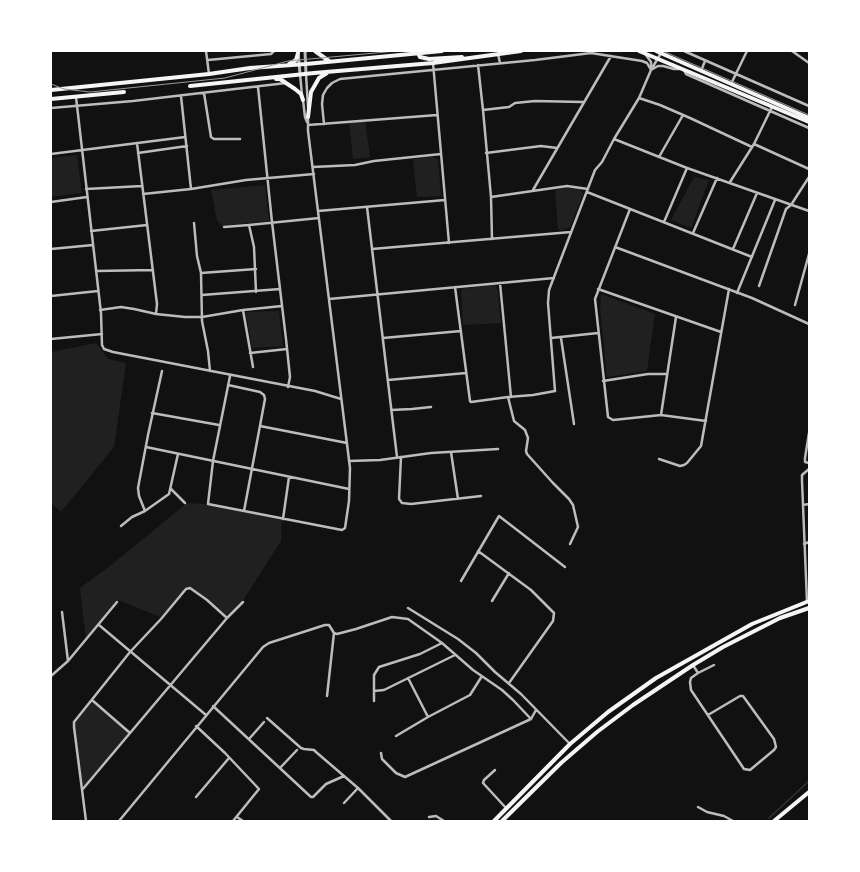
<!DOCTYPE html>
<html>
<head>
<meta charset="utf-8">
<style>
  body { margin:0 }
  #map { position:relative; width:860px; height:872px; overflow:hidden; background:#111; font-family:Jost,sans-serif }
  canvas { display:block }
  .frame { position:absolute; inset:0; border:52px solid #fff; pointer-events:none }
</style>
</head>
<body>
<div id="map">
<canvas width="860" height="872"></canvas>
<div class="frame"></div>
</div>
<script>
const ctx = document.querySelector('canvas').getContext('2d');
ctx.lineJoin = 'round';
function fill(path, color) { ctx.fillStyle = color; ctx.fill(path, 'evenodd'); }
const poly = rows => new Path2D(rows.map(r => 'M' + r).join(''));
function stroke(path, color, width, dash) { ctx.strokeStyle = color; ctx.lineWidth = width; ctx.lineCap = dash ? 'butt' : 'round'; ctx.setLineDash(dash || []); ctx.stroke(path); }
fill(poly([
  [365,120,370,157,353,159,349,122],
  [77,155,82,193,51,197,51,158],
  [433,157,438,159,441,196,417,197,413,159],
  [694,177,709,180,691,228,671,220],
  [265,185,269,221,222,226,217,221,211,190],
  [565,188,580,189,583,194,570,227,562,230,558,229,555,190],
  [495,285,498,291,501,323,463,325,461,289],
  [601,294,655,314,647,371,607,377,600,309],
  [279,311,283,346,252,348,246,312],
  [96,343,108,359,126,363,114,447,61,512,51,503,51,352],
  [187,503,205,504,282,519,281,541,244,599,227,615,190,588,186,589,160,617,118,600,86,639,80,588,110,566],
  [92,700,130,733,82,790,74,722]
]), '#202020');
stroke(poly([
  [769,818,809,781]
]), '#333', 1.5);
stroke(poly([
  [206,51,209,74],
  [684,51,809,106],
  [792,51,809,63],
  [498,54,500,63],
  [646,55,651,62,651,70],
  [208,60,271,54,274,51],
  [433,63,449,243],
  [478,65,483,110,491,197,492,239],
  [651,70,658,66,663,66,674,69,679,69],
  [684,70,686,74,809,128],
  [701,71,705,61],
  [300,74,302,95],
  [306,74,308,107],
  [731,84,747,51],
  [258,87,272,222,286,339,290,377,288,387],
  [204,93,211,137,214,139,240,139],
  [181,96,191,189],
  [76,97,101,313,102,345,104,349,113,352,315,391,341,399],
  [639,98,660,105,690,118,752,147],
  [303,100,305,117,307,122],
  [51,108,133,101,286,83],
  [483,110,509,107,515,103,535,101,583,102],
  [324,124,322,104,323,95,327,88,332,83,340,79,535,60,591,53,642,61,647,63,651,70],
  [308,125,437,115],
  [614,139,687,168,809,211],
  [137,143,157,304,156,314],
  [754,144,809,169],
  [138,153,187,146],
  [486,153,541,146,557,148],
  [51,154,185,137],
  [659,157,683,115],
  [313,167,355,165,374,161,441,154],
  [730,182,754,144,772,107],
  [86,189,142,186],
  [533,190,611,56],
  [587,192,752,257],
  [143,194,191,189,246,180,314,174],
  [491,197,567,186,588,189],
  [51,202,87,197],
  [367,207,397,457],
  [630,209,595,299,608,417,613,420,661,415,706,421],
  [318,211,445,200],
  [664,222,687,168],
  [194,223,197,256,201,273,256,269],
  [224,227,249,225],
  [91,231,147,225],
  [693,233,717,178],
  [615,247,752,298,809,324],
  [51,249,93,245],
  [372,249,571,232],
  [733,249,757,193],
  [96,271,153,270],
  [201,273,202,321,208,351,210,371],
  [500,283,511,397],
  [759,286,786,209,791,205,809,177],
  [455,287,470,401,471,402,508,397,533,395,555,391,548,303,549,290,595,170,602,162,614,139,639,98,651,70,661,53],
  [598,289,721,332],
  [256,292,254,247,249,225,319,218],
  [737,293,775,200],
  [202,295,280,289],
  [51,296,98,291],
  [329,299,554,278],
  [795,305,809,254],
  [100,310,121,307,134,309,156,314,185,317,202,317,243,310,282,306],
  [243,310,253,367],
  [383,338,461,331],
  [551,338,598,333],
  [561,338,574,424],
  [51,339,102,334],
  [250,353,287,349],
  [230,376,213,461,208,504,342,530,345,528,349,501,350,468,308,131,308,116],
  [388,380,466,373],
  [603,381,648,374,667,374],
  [228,385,260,392,264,395,265,399,244,511],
  [508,397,514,421,525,430,528,438,526,451,527,454,553,483,569,499,573,505,578,527,570,544],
  [391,410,412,409,431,407],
  [152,413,219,425],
  [661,415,676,317],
  [260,426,347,443],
  [809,433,805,458,805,462,809,463],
  [146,447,349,489],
  [451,452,458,499],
  [401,457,399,499,402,503,411,504,481,496],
  [659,459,680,466,684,465,687,463,701,446,729,289],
  [349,461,380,460,431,453,498,449],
  [171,489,185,503],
  [803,505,809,504],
  [145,511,139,496,138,488,148,435,162,371],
  [283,519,289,477],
  [121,526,132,517,145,511,169,494,178,454],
  [804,544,809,542],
  [478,551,531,590,554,613,553,621,509,683],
  [461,581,499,516,565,567],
  [492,601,509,573],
  [807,602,802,481,802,475,809,469],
  [408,608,458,639,476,653,495,672,521,694,570,744],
  [62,612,68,661],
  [99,625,206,715],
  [693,665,698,673,714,665],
  [698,673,691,678,690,682,691,690,742,766,744,769,750,770,774,750,776,747,774,739,743,696,740,696,708,715],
  [51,676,68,661,117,602],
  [408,678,428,717],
  [374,691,384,690,455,655],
  [327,696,334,633],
  [92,700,130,733],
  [374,701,374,675,379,667,420,654,442,643],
  [213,706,311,797,313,797,326,784,344,776],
  [267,718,301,748,304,749,314,750,316,752,358,788,391,821],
  [531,719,536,710],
  [196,726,225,753,259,789,233,821],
  [396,736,428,717,470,695,482,676],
  [249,739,264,722],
  [381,753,382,759,396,773,405,777,531,719],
  [280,768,297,750],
  [495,770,484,780,483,783,506,808],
  [82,790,227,618,243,602],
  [196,797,229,758],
  [344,803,358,788],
  [698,807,707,812,724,816,733,821],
  [237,817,243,821],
  [429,817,436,816,444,821],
  [86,821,74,727,74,722,130,652,161,619,186,589,190,588,207,600,227,618],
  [119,821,263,647,269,643,325,625,329,625,334,633,337,634,356,629,392,617,408,619,442,643,473,670,502,690,513,700,531,719]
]), '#bcbcbc', 2.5);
stroke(poly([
  [298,51,300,74],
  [305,51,306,74]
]), '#bcbcbc', 3);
stroke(poly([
  [774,821,809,792]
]), '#f5f5f5', 4);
stroke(poly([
  [315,51,329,61],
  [639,51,809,122],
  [656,51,809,118],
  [418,53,420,57,429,59,462,57],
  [289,64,296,60,298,53],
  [276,79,280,79,295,89,301,94,303,100],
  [190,86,314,73,433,63,521,51],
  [51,90,209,74,250,68,306,64,442,51],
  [51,99,124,92],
  [308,117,311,92,319,78,327,73],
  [494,821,570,744,608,712,656,678,752,624,809,601],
  [502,821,561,763,597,732,633,705,693,665,723,647,780,618,809,608]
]), '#f5f5f5', 4);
stroke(poly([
  [663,51,809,115],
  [51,84,64,89,90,92,225,78,288,61,397,51]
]), '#9a9a9a', 1);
</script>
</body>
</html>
